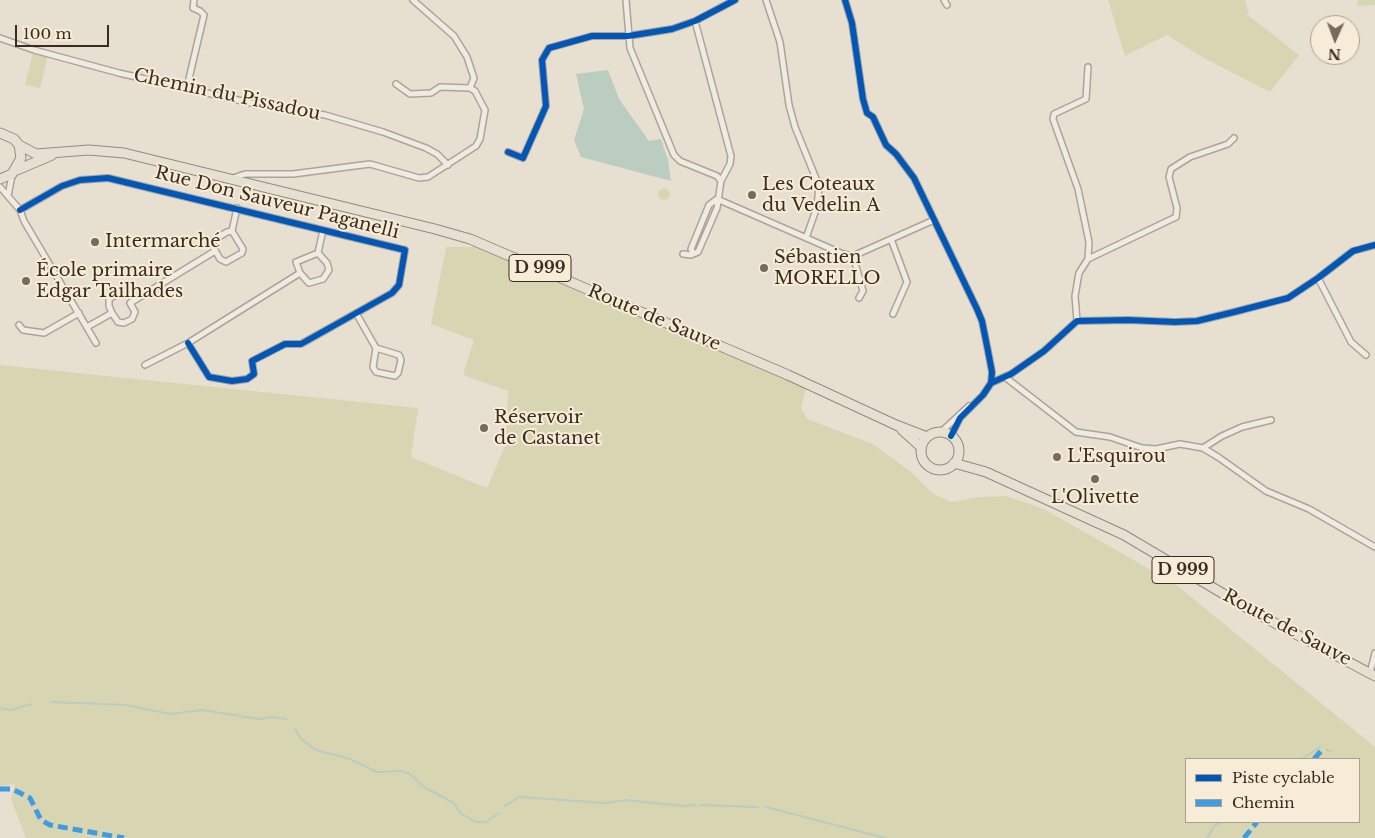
<!DOCTYPE html>
<html>
<head>
<meta charset="utf-8">
<style>
  body { margin:0 }
  #map { position:relative; width:1375px; height:838px; overflow:hidden; background:#e7dfd0; font-family:"Libre Baskerville",serif }
  canvas { display:block }
  .legend { position:absolute; left:1185px; top:758px; width:175px; height:65px; box-sizing:border-box; background:#f7ecd7; border:1px solid #ac9f8d; margin:0; padding:6px 9px; list-style:none; font-size:15px; color:#3c2c1f }
  .legend li { display:flex; align-items:center; gap:10px; height:25px }
  .legend b { width:25px; border:1px solid #ac9f8d }
  .north { position:absolute; left:1310px; top:15px; width:50px; height:50px; box-sizing:border-box; background:#f7ecd7; border:1px solid #ac9f8d; border-radius:50%; rotate:182deg; font-size:14px; font-weight:700; line-height:20px; text-align:center; color:#3c2c1f }
  .north::after { content:''; display:block; margin:auto; width:18px; height:22px; background:#786b5d; clip-path:polygon(50% 0,100% 100%,50% 72%,0 100%) }
  .scale { position:absolute; left:15px; top:25px; width:94px; height:22px; box-sizing:border-box; border:2px solid #3c2c1f; border-top:0; padding-left:6px; font-size:15px; line-height:18px; white-space:nowrap; color:#3c2c1f; -webkit-text-stroke:4px #f7ecd7; paint-order:stroke }
</style>
</head>
<body>
<div id="map">
<canvas width="1375" height="838"></canvas>
<ul class="legend">
<li><b style="height:6px;background:#0057b8"></b>Piste cyclable</li>
<li><b style="height:6px;background:#3f9ce0"></b>Chemin</li>
</ul>
<div class="north">N</div>
<div class="scale">100 m</div>
</div>
<script>
const ctx = document.querySelector('canvas').getContext('2d');
ctx.lineJoin = 'round';
function fill(path, color) { ctx.fillStyle = color; ctx.fill(path, 'evenodd'); }
const poly = rows => new Path2D(rows.map(r => 'M' + r).join(''));
function stroke(path, color, width, dash) { ctx.strokeStyle = color; ctx.lineWidth = width; ctx.lineCap = dash ? 'butt' : 'round'; ctx.setLineDash(dash || []); ctx.stroke(path); }
function write(font, color, halo, rows, align = 'center') {
  ctx.font = font + ' "Libre Baskerville",serif'; ctx.lineWidth = 4; ctx.setLineDash([]); ctx.textBaseline = 'middle'; ctx.strokeStyle = halo; ctx.fillStyle = color; for (const [text, x, y, turn = 0] of rows) {
    ctx.save(); ctx.translate(x, y); ctx.rotate((+turn || 0) * Math.PI / 180); ctx.textAlign = isNaN(turn) ? turn : align; if (halo) ctx.strokeText(text, 0, 0); ctx.fillText(text, 0, 0); ctx.restore();
  }
}
fill(poly([
  [1108,0,1245,0,1249,16,1299,55,1270,92,1204,58,1167,35,1125,56],
  [1358,0,1375,0,1375,5,1357,6],
  [33,52,48,56,40,88,25,85],
  '658 194a6 6 0 1 1 12 0a6 6 0 1 1-12 0Z',
  [446,247,475,247,806,388,801,408,807,419,873,444,911,472,932,493,951,502,979,497,1006,496,1044,509,1174,583,1375,747,1375,838,26,838,11,799,15,784,0,786,0,365,418,408,411,457,487,488,509,437,506,435,508,391,463,375,474,340,431,324],
  [1186,759,1359,759,1359,822,1186,822]
]), '#d8d6b2');
fill(poly([
  [608,70,619,99,649,141,661,139,668,160,671,181,581,157,574,140,584,109,576,74]
]), '#bbccc1');
stroke(poly([
  [52,702,126,705,170,714,202,710,259,719,273,717,286,719],
  [0,708,11,710,31,704],
  [295,729,301,739,316,750,350,759,377,772,402,771,410,774,424,787,454,803,460,813,476,822,486,822,499,813],
  [1327,750,1331,751],
  [1302,759,1320,747],
  [701,805,758,807],
  [505,806,519,797,606,803,626,800,682,806,696,805],
  [766,807,885,838],
  [1207,838,1215,825,1222,822]
]), '#bbccc1', 2);
const minor = poly([
  [626,0,630,48,674,155,680,161,717,176,721,181,717,208,698,252,691,255,683,254],
  [766,0,780,42,789,105,795,127,819,186,817,207,806,238],
  [845,0,852,23,863,99,867,113,873,117,886,145,896,154,914,178,977,309,982,321,988,351,992,372,991,383],
  [944,0,947,5],
  [695,21,731,156,730,164,721,181],
  [0,38,34,50,119,73,251,103,325,115,383,132,426,148,437,154,448,165],
  [396,84,410,94,431,93,440,87,470,88],
  [187,87,204,15,200,11,193,8,194,0],
  [508,152,523,158,546,106,542,60,549,48,592,36,628,36,672,29,695,21,735,0],
  [233,178,245,174,293,174,370,164,419,178,428,177,476,146,480,139,485,110,475,91,470,88,474,78,467,57,454,36,413,0],
  [0,187,20,210,24,221,96,343],
  [8,196,12,175],
  [717,199,843,254,853,256,934,220],
  [20,210,62,186,80,180,108,178,405,250,399,285,392,293,301,344,285,344,252,361,254,374,247,379,232,381,209,377,188,343],
  [232,231,243,249,242,253,226,262,220,259,212,245,214,240,227,232,232,231],
  [232,231,237,208],
  [891,239,907,282,893,314],
  [693,253,691,249,709,205,717,199],
  [853,256,863,291,859,298],
  [1088,259,1089,242,1078,189,1053,119,1054,114,1086,99,1088,67],
  [300,273,309,283,323,279,329,270,327,263,318,253,323,230],
  [1318,278,1351,342,1366,355],
  [112,313,109,306,109,299,123,291,129,293,135,300],
  [356,313,376,348,373,367,376,372,395,376,398,373,401,360,399,355,376,348],
  [1077,321,1075,296,1079,273,1088,259,1176,217,1177,208,1169,177,1171,169,1190,157,1228,144,1234,138],
  [19,325,23,330,44,333,79,313],
  [87,327,112,313,118,322,124,323,132,319,135,312,130,303,215,251],
  [145,365,188,343,300,273,296,262,318,253],
  [1005,377,1076,432,1110,437,1142,448,1156,449,1180,444,1203,448,1218,457,1266,491,1309,509,1375,547],
  [941,432,969,406],
  [951,436,960,418,983,395,991,383,1011,374,1044,351,1077,321,1128,320,1175,322,1197,321,1234,312,1288,298,1318,278,1353,251,1375,245],
  [1203,448,1222,436,1242,427,1271,420],
  [1370,673,1375,653]
]);
const primary = poly([
  [0,133,14,139,19,145,21,158,12,174,0,179],
  [19,145,36,154,89,150,124,153,435,229,470,239,788,375,896,425,927,437],
  [17,170,52,155],
  [902,430,921,447],
  '921 451a19 19 0 1 1 38 0a19 19 0 1 1-38 0Z',
  [954,463,986,472,1124,535,1254,612,1375,676]
]);
stroke(minor, '#aca498', 8);
stroke(primary, '#928a7f', 11);
stroke(minor, '#efeae2', 5);
stroke(primary, '#e6e0d3', 9);
stroke(poly([
  [1314,759,1322,750],
  [0,789,12,789,30,798,41,820,50,825,124,838],
  [1244,838,1257,822]
]), '#3f9ce0', 5, [10, 5]);
stroke(poly([
  [845,0,852,23,863,99,867,113,873,117,886,145,896,154,914,178,977,309,982,321,988,351,992,372,991,383],
  [508,152,523,158,546,106,542,60,549,48,592,36,628,36,672,29,695,21,735,0],
  [20,210,62,186,80,180,108,178,405,250,399,285,392,293,301,344,285,344,252,361,254,374,247,379,232,381,209,377,188,343],
  [951,436,960,418,983,395,991,383,1011,374,1044,351,1077,321,1128,320,1175,322,1197,321,1234,312,1288,298,1318,278,1353,251,1375,245]
]), '#0057b8', 6);
for (const [x, y, r, color] of [
  [752,195,5,"#786b5d"],
  [95,242,5,"#786b5d"],
  [764,268,5,"#786b5d"],
  [26,281,5,"#786b5d"],
  [484,428,5,"#786b5d"],
  [1057,457,5,"#786b5d"],
  [1095,479,5,"#786b5d"]
]) { const dot = new Path2D(); dot.arc(x, y, r, 0, 2 * Math.PI); ctx.fillStyle = color; ctx.fill(dot); stroke(dot, '#f7ecd7', 2); }
for (const [x, y, w] of [
  [540,268,62],
  [1183,570,62]
]) { const box = new Path2D(); box.roundRect(x - w / 2, y - 13.5, w, 27, 4); ctx.fillStyle = '#f7ecd7'; ctx.fill(box); stroke(box, '#3c2c1f', 1); }
write('bold 16px', '#3c2c1f', null, [
  ["D 999",540,268],
  ["D 999",1183,570]
]);
write('18px', '#3c2c1f', '#f7ecd7', [
  ["Chemin du Pissadou",227,95,12],
  ["Rue Don Sauveur Paganelli",277,203,14],
  ["Route de Sauve",654,318,23],
  ["Route de Sauve",1287,628,28]
]);
write('18px', '#3c2c1f', '#f7ecd7', [
  ["Les Coteaux",762,185],
  ["du Vedelin A",762,206],
  ["Intermarché",105,242],
  ["Sébastien",774,258],
  ["MORELLO",774,279],
  ["École primaire",36,271],
  ["Edgar Tailhades",36,292],
  ["Réservoir",494,418],
  ["de Castanet",494,439],
  ["L'Esquirou",1067,457],
  ["L'Olivette",1095,498,"center"]
], 'left');
</script>
</body>
</html>
